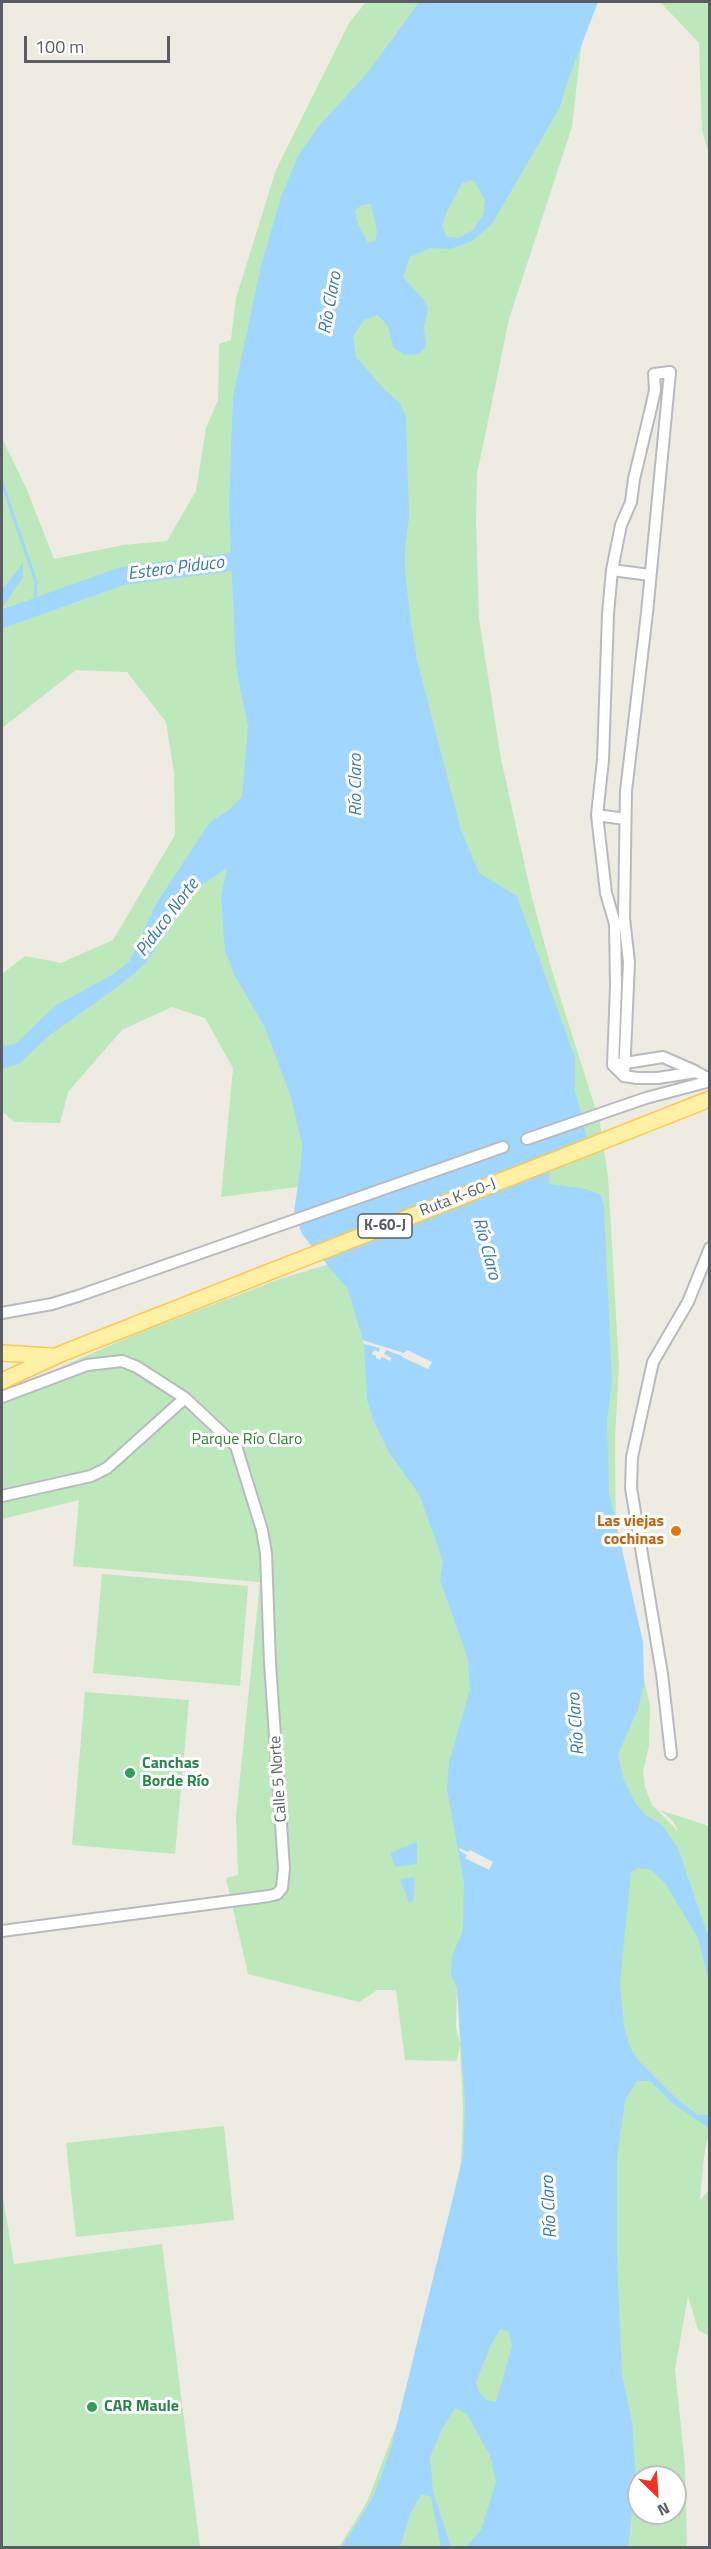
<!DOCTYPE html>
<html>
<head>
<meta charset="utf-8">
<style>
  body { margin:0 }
  #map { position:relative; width:711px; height:2549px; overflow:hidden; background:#eeebe2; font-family:"Titillium Web",sans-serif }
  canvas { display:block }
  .frame { position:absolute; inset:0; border:3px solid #5a5e64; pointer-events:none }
  .north { position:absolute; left:627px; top:2465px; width:60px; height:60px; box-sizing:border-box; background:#fff; border:2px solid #bdbfc1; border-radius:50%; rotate:155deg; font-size:16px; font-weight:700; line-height:24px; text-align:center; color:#5a5e64 }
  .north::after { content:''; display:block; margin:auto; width:21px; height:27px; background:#f43122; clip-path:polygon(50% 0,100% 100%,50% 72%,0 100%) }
  .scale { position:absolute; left:24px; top:36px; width:146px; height:27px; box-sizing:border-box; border:3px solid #5a5e64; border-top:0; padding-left:8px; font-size:18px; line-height:21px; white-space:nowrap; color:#5a5e64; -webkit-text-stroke:4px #fff; paint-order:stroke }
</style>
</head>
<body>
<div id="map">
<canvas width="711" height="2549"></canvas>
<div class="frame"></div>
<div class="north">N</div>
<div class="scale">100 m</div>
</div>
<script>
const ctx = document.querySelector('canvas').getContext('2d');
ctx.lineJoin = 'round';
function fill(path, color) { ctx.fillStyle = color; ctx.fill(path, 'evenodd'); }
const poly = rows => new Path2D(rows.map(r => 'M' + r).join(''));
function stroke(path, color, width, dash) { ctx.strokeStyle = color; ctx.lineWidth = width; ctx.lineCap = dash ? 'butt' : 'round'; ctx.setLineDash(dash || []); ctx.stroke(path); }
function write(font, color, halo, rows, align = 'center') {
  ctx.font = font + ' "Titillium Web",sans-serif'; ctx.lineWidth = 6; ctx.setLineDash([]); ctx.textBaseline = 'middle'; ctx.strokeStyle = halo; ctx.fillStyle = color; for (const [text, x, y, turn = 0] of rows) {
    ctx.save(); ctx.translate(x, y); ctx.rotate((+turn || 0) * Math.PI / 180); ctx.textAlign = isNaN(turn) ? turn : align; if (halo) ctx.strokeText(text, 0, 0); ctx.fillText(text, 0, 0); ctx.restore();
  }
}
fill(poly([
  [366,2,596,2,592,7,581,47,572,127,509,319,477,474,476,521,479,619,501,759,532,898,552,971,600,1123,608,1177,619,1367,615,1436,616,1553,650,1706,649,1745,643,1771,645,1787,652,1805,678,1831,673,1821,660,1810,709,1826,710,2126,704,2156,700,2200,709,2190,709,2336,698,2330,688,2296,675,2369,685,2466,687,2547,339,2547,367,2502,397,2424,426,2332,461,2162,463,2111,457,1982,456,2028,460,2044,457,2061,405,2060,396,1990,377,1990,359,2002,248,1974,226,1878,238,1875,236,1817,260,1582,73,1566,79,1500,2,1519,2,1393,136,1334,280,1279,336,1262,304,1186,221,1197,233,1068,205,1018,172,1007,122,1030,68,1092,60,1123,14,1122,2,1111,2,974,25,956,61,963,113,940,175,835,174,773,166,722,127,672,76,670,2,728,2,550,3,545,2,539,2,438,27,490,54,559,124,545,167,541,196,491,206,428,218,400,219,344,231,340,236,298,276,170,349,23],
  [639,2477,675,2477,675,2513,639,2513],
  [660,2,709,2,709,154,702,131,699,43],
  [102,1574,248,1586,240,1686,93,1673],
  [85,1692,189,1700,175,1854,72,1845],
  [224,2126,234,2220,76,2237,66,2143],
  [2,2191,14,2264,162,2244,200,2547,2,2547]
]), '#bce8bc');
fill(poly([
  [419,2,598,2,568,80,560,107,492,224,472,241,450,249,430,248,410,257,403,277,423,299,428,308,424,328,426,346,419,354,405,355,393,347,388,326,378,315,364,320,353,336,356,357,385,390,400,403,406,417,409,518,405,547,405,573,411,623,417,660,461,830,479,873,517,896,575,1058,575,1090,588,1141,548,1162,550,1184,586,1189,601,1195,604,1207,612,1383,607,1421,609,1492,643,1642,644,1683,638,1709,618,1754,623,1778,636,1804,646,1815,662,1825,678,1848,709,1939,709,1983,698,1938,665,1883,651,1870,638,1868,631,1872,620,1982,624,2026,630,2047,637,2059,678,2100,698,2115,709,2115,710,2129,672,2103,650,2081,637,2081,625,2100,617,2158,617,2252,622,2375,632,2422,636,2478,628,2547,466,2547,481,2530,496,2482,490,2456,467,2414,455,2408,443,2427,430,2457,433,2492,451,2547,441,2547,431,2497,421,2494,410,2515,400,2547,342,2547,372,2499,390,2452,463,2157,465,2103,457,1989,451,1975,452,1956,463,1930,464,1883,447,1789,449,1762,470,1690,468,1659,440,1580,443,1561,422,1502,418,1493,388,1451,373,1419,367,1400,364,1344,348,1290,302,1234,294,1211,301,1163,302,1144,290,1094,264,1026,235,976,225,951,221,897,227,868,200,886,183,903,163,930,158,945,145,964,120,985,51,1034,19,1064,2,1069,2,1046,15,1044,55,1006,112,975,129,962,156,904,210,822,229,810,242,797,248,726,236,667,232,579,229,504,233,397,261,266,281,197,299,154,319,126,369,71],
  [474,180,485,200,483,215,473,230,458,238,447,237,442,227,445,216,462,183],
  [371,204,377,232,375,241,368,243,358,224,355,210,362,205],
  [500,2329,509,2332,512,2346,496,2402,487,2400,479,2392,476,2382,491,2345],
  [23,563,23,577,2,608,2,590],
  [417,1842,417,1864,395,1867,390,1853],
  [415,1877,413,1901,409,1903,400,1879]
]), '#a1d7ff');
fill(poly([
  [362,1340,404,1353,407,1350,432,1362,428,1369,402,1357,402,1356,386,1350,384,1354,392,1358,390,1361,382,1357,380,1360,376,1358,376,1356,372,1354,374,1350,379,1352,380,1348,364,1344],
  [459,1848,468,1852,470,1850,493,1862,489,1870,465,1858,467,1855,460,1851]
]), '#eeebe2');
stroke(poly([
  [2,483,36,582,35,607]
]), '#a1d7ff', 3);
stroke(poly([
  [2,619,122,576,255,559]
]), '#a1d7ff', 18);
const street = poly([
  [612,570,650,575],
  [597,815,625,819],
  [619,1064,663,1057,695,1071],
  [624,1076,629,962,624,918,626,791,647,613,670,372,654,374,655,390,651,408,634,479,631,502,621,525,612,570,608,614,603,760,597,815,606,893,615,924,616,986,613,1065,624,1076,637,1078,658,1078,696,1072,710,1079],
  [527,1139,646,1098,710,1081],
  [2,1313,52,1304,78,1296,503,1147],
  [2,1397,87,1365,122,1361,137,1367,185,1398,236,1446,262,1530,266,1553,270,1663,284,1868,282,1888,277,1894,269,1896,2,1931],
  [2,1496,91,1476,107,1468,185,1398],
  [671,1754,662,1674,631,1488,632,1457,653,1362,688,1302,710,1248]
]);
const primary = poly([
  [2,1353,51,1356],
  [2,1381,63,1353,710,1099]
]);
stroke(street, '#b7babf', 14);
stroke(primary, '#fac94f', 18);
stroke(street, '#fff', 10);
stroke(primary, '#fff0a6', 15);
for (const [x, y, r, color] of [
  [676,1531,6,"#e8710a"],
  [130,1773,6,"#2e9e5b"],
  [92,2407,6,"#2e9e5b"]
]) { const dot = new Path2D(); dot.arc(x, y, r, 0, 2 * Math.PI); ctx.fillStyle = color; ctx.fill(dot); stroke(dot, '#fff', 2); }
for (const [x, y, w] of [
  [385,1226,54]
]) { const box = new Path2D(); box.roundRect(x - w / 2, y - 12, w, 24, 4.5); ctx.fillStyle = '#fff'; ctx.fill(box); stroke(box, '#5a5e64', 1.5); }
write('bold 15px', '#5a5e64', null, [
  ["K-60-J",385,1226]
]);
write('16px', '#5a5e64', '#fff', [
  ["Ruta K-60-J",458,1198,-21],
  ["Calle 5 Norte",279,1779,-94]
]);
write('16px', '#2f8632', '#fff', [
  ["Parque Río Claro",247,1440]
]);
write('bold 16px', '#c56008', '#fff', [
  ["Las viejas",664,1522],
  ["cochinas",664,1540]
], 'right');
write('bold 16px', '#27864d', '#fff', [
  ["Canchas",142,1764],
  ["Borde Río",142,1782],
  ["CAR Maule",104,2407]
], 'left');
write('italic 18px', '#3877b8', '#fff', [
  ["Río Claro",331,303,-80],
  ["Estero Piduco",176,569,-7],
  ["Río Claro",357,785,-90],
  ["Piduco Norte",168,918,-53],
  ["Río Claro",486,1249,75],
  ["Río Claro",577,1724,-94],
  ["Río Claro",550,2207,-93]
]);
</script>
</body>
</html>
